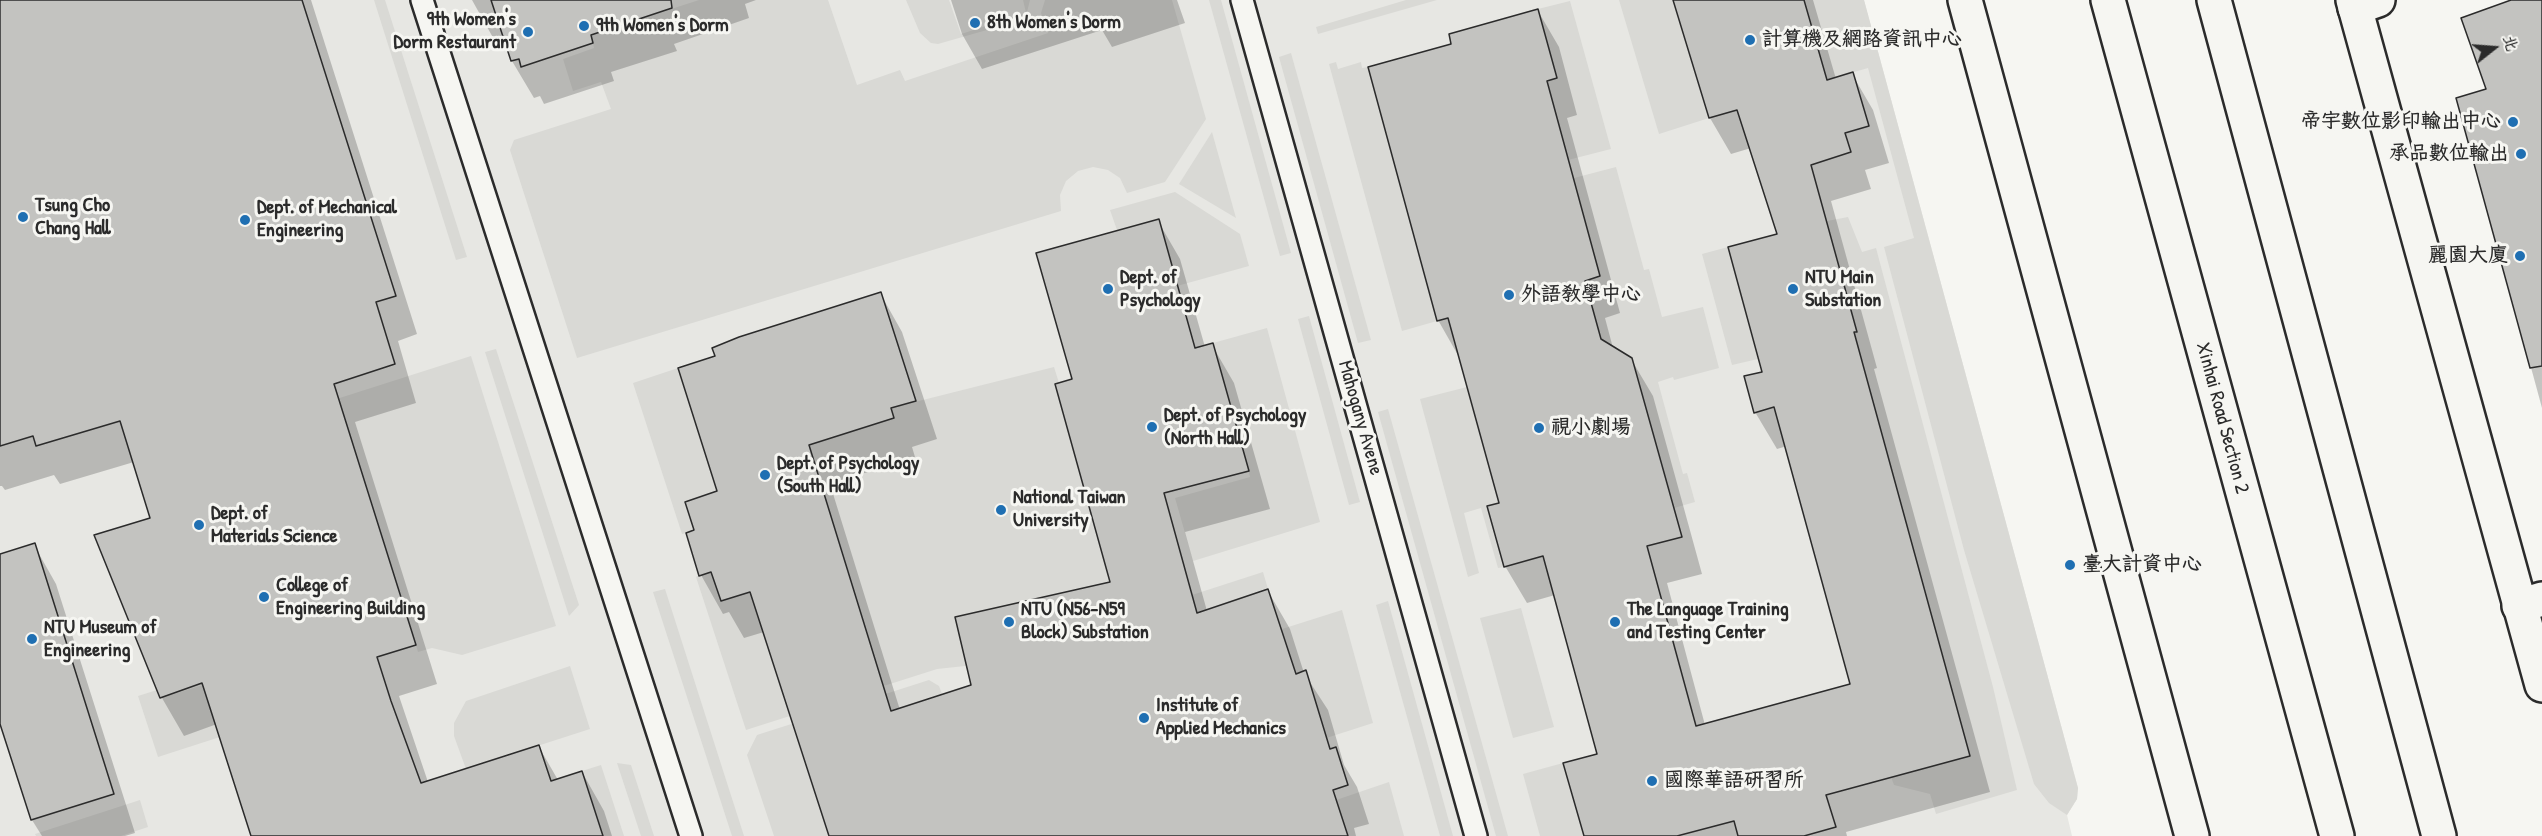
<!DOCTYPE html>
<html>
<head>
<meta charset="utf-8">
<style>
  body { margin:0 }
  #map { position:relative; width:2542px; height:836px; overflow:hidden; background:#f6f6f2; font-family:"Patrick Hand","LXGW WenKai TC",sans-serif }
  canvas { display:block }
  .north { position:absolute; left:2464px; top:18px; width:60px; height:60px; -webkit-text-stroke:4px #f6f6f2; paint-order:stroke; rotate:73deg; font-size:16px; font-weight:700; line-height:24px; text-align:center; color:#2b2b2b }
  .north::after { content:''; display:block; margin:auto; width:21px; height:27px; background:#2b2b2b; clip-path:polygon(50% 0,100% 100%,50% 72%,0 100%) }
</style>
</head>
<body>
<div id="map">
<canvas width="2542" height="836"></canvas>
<div class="north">北</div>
</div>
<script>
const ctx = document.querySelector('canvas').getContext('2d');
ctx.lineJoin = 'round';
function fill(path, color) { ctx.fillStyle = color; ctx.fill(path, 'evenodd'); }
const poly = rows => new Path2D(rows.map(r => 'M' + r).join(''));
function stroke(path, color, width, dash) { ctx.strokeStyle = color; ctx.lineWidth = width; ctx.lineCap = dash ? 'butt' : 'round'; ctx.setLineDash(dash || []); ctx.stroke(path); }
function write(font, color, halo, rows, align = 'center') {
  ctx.font = font + ' "Patrick Hand","LXGW WenKai TC",sans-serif'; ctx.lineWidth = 6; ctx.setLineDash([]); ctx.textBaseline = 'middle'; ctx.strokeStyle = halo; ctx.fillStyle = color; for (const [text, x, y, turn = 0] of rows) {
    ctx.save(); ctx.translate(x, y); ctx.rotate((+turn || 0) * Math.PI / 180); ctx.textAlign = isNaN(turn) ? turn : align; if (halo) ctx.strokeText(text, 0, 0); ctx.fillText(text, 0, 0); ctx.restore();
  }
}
fill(poly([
  [0,0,1864,0,2078,788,2077,799,2067,815,2072,836,0,836]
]), '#e7e7e3');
fill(poly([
  [374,0,385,0,467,257,456,260],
  [699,0,828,0,857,85,900,70,905,81,1048,33,1041,13,1045,0,1172,0,1206,119,1165,182,1127,193,1120,178,1108,170,1093,167,1078,171,1066,181,1060,195,1061,211,577,358,510,150,514,140,611,109,601,82,573,91,563,59,594,48,591,35],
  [906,0,949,0,961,34,1026,13,1023,0,1030,0,1027,12,1029,18,938,44,931,43,920,33],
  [1209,0,1221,0,1291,253,1280,256],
  [1406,0,1437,0,1318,34,1316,27],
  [1619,0,1673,0,1709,118,1659,134],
  [1804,0,1864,0,2078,788,2077,799,2067,815,2049,803,2034,784,1964,550,1884,247,1914,238,1868,68,1827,80],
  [1570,1,1611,149,1568,160,1547,81,1557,78,1538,9],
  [1291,53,1371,340,1358,343,1279,57],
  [1336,62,1338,69,1361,62,1362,68,1368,67,1437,321,1402,331,1329,64],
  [1212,132,1236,218,1179,184],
  [1616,167,1644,270,1649,269,1662,317,1703,307,1719,368,1674,380,1673,377,1658,382,1683,474,1687,473,1695,502,1674,508,1632,358,1601,339,1585,281,1600,276,1574,178],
  [1175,192,1240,234,1249,266,1177,286,1159,219,1117,230,1110,210],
  [1848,217,1862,252,1876,248,1993,687,2017,790,1936,814,1930,794,1894,785,1891,777,1854,333,1857,331,1827,221],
  [1728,247,1758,359,1732,365,1702,254],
  [1309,316,1360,502,1349,505,1298,319],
  [1267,328,1320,522,1193,561,1175,498,1250,477,1213,343],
  [496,349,579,605,569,616,485,352],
  [471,356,556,626,462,655,432,648,418,652,347,427,324,403],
  [1054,367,1059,383,1056,384,1164,572,990,658,965,666,937,669,746,730,696,577,699,575,686,533,682,534,633,383,678,368,717,491,806,436,818,442,894,418,891,408],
  [1467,387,1499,503,1487,506,1504,567,1498,568,1481,508,1464,513,1479,573,1468,577,1420,399],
  [1388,409,1508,836,1496,836,1378,412],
  [1263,572,1268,589,1171,621,1127,616],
  [665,589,744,836,732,836,653,592],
  [1388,601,1453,836,1440,836,1376,605],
  [1521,608,1554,727,1513,738,1480,618],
  [1342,610,1373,723,1317,741,1303,696,1313,692,1306,671,1296,674,1282,629],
  [570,666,590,729,466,769,454,736,454,723,466,701],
  [929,680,939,686,942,694,798,742,829,836,774,836,747,755,757,735],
  [203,685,220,737,158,757,138,696,157,690,161,698],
  [617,763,631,765,654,836,641,836],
  [1563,763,1584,836,1540,836,1523,774],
  [601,765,624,836,603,836,582,771],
  [1389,782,1404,836,1348,836,1336,800],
  [140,800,148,827,121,836,36,836,35,834]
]), '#d9d9d5');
fill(poly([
  [0,0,311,0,417,334,398,341,416,403,355,422,437,684,399,696,428,782,539,747,558,780,582,772,604,811,612,836,252,836,217,724,184,736,162,698,96,536,152,519,134,462,60,484,54,475,5,490,2,486,0,486],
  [472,0,756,0,745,4,749,18,674,44,677,51,611,72,614,81,544,104,540,96,534,98,512,61,506,40,496,43],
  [951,0,1177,0,1185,23,1112,47,1102,30,982,69,962,34],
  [1675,0,1813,0,1836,79,1852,74,1873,110,1889,163,1865,170,1871,189,1831,201,1877,368,1874,369,1990,792,1846,832,1847,836,1585,836,1599,755,1555,595,1527,603,1505,566,1501,504,1459,357,1438,320,1453,45,1538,11,1559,47,1577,115,1567,118,1620,313,1605,318,1613,348,1631,359,1653,396,1702,574,1667,583,1705,725,1852,685,1787,446,1777,449,1755,412,1764,373,1779,235,1751,148,1731,154,1710,118],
  [2516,0,2542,0,2542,408,2458,99,2488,90],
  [1158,221,1180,259,1205,347,1212,345,1234,383,1270,509,1185,532,1207,611,1268,591,1290,629,1304,673,1328,710,1344,765,1357,787,1369,824,1354,828,1356,836,830,836,764,632,744,638,729,612,723,614,701,575,696,531,719,492,880,293,902,332,937,439,912,447,915,457,830,484,900,710,973,686,1112,583,1074,380],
  [34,545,56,584,135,833,125,836,42,836,32,820,0,718,0,556]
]), '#0003');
const building = poly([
  [0,0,302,0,396,296,376,302,395,364,334,384,416,645,377,657,391,701,421,783,539,745,551,781,582,771,603,836,251,836,202,683,160,698,94,535,150,518,120,421,36,446,33,436,0,446,0,0],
  [491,0,671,0,672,8,591,35,593,43,521,67,519,59,511,61,491,0],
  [1673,0,1804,0,1827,80,1853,72,1869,126,1845,133,1851,152,1811,165,1857,332,1854,332,1970,756,1826,795,1836,827,1804,836,1738,836,1734,821,1677,836,1584,836,1563,763,1597,754,1543,556,1504,567,1487,506,1499,503,1448,318,1437,321,1368,67,1451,44,1449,34,1538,9,1557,78,1547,81,1600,276,1585,281,1601,339,1632,358,1682,537,1647,546,1696,726,1850,684,1774,407,1754,413,1744,376,1762,372,1728,247,1777,234,1737,110,1709,118,1673,0],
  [2511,0,2542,0,2542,366,2530,368,2456,98,2486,89,2461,18,2511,0],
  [1159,219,1195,348,1213,343,1249,471,1164,493,1197,613,1268,589,1296,674,1306,670,1330,749,1336,747,1348,785,1333,790,1348,836,829,836,750,592,721,601,711,572,699,576,686,533,694,530,685,502,717,491,678,368,715,356,712,348,739,337,881,292,916,401,891,408,894,418,809,445,891,711,971,685,955,617,1110,582,1055,384,1072,379,1036,253,1159,219],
  [35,543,114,794,31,820,0,724,0,554,35,543]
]);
fill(building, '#c3c3c0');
stroke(building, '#2b2b2b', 1.5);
const service = poly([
  [422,0,691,836],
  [1242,0,1476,836]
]);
const minor = poly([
  [2355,8,2378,0],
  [2519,606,2542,599]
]);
const secondary = poly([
  [1965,0,2192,836],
  [2353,0,2542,685]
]);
const primary = poly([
  [2108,0,2337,836],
  [2214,0,2439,836]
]);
stroke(service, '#2b2b2b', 26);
stroke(minor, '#2b2b2b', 38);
stroke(secondary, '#2b2b2b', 38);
stroke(primary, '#2b2b2b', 38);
stroke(service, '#f6f6f2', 21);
stroke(minor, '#f6f6f2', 33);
stroke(secondary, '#f6f6f2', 33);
stroke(primary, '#f6f6f2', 33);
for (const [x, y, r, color] of [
  [975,23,6,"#1f6fb2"],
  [584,26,6,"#1f6fb2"],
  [528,32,6,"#1f6fb2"],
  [1750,40,6,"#1f6fb2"],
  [2513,122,6,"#1f6fb2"],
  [2521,154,6,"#1f6fb2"],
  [23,217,6,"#1f6fb2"],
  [245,220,6,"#1f6fb2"],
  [2520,256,6,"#1f6fb2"],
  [1108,289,6,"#1f6fb2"],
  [1793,289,6,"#1f6fb2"],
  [1509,295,6,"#1f6fb2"],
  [1152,427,6,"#1f6fb2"],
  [1539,428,6,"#1f6fb2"],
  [765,475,6,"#1f6fb2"],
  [1001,510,6,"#1f6fb2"],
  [199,525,6,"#1f6fb2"],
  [2070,565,6,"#1f6fb2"],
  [264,597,6,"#1f6fb2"],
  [1009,622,6,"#1f6fb2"],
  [1615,622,6,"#1f6fb2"],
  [32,639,6,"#1f6fb2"],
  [1144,718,6,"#1f6fb2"],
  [1652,781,6,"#1f6fb2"]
]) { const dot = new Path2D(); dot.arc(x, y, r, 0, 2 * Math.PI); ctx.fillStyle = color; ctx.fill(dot); stroke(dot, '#f6f6f2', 2); }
write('bold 20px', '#2b2b2b', '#f6f6f2', [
  ["9th Women's",516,20,"right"],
  ["Dorm Restaurant",516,43,"right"],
  ["8th Women's Dorm",987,23],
  ["9th Women's Dorm",596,26],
  ["計算機及網路資訊中心",1762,40],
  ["帝宇數位影印輸出中心",2501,122,"right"],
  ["承品數位輸出",2509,154,"right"],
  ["Tsung Cho",35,206],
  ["Chang Hall",35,229],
  ["Dept. of Mechanical",257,208],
  ["Engineering",257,231],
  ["麗園大廈",2508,256,"right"],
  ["Dept. of",1120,278],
  ["Psychology",1120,301],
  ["NTU Main",1805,278],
  ["Substation",1805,301],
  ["外語教學中心",1521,295],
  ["Dept. of Psychology",1164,416],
  ["(North Hall)",1164,439],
  ["視小劇場",1551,428],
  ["Dept. of Psychology",777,464],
  ["(South Hall)",777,487],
  ["National Taiwan",1013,498],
  ["University",1013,521],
  ["Dept. of",211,514],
  ["Materials Science",211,537],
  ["臺大計資中心",2082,565],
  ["College of",276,586],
  ["Engineering Building",276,609],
  ["NTU (N56-N59",1021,610],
  ["Block) Substation",1021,633],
  ["The Language Training",1627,610],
  ["and Testing Center",1627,633],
  ["NTU Museum of",44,628],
  ["Engineering",44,651],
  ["Institute of",1156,706],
  ["Applied Mechanics",1156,729],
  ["國際華語研習所",1664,781]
], 'left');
write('20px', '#2b2b2b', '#f6f6f2', [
  ["Mahogany Avene",1360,418,74],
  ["Xinhai Road Section 2",2222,418,75]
]);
</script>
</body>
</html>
